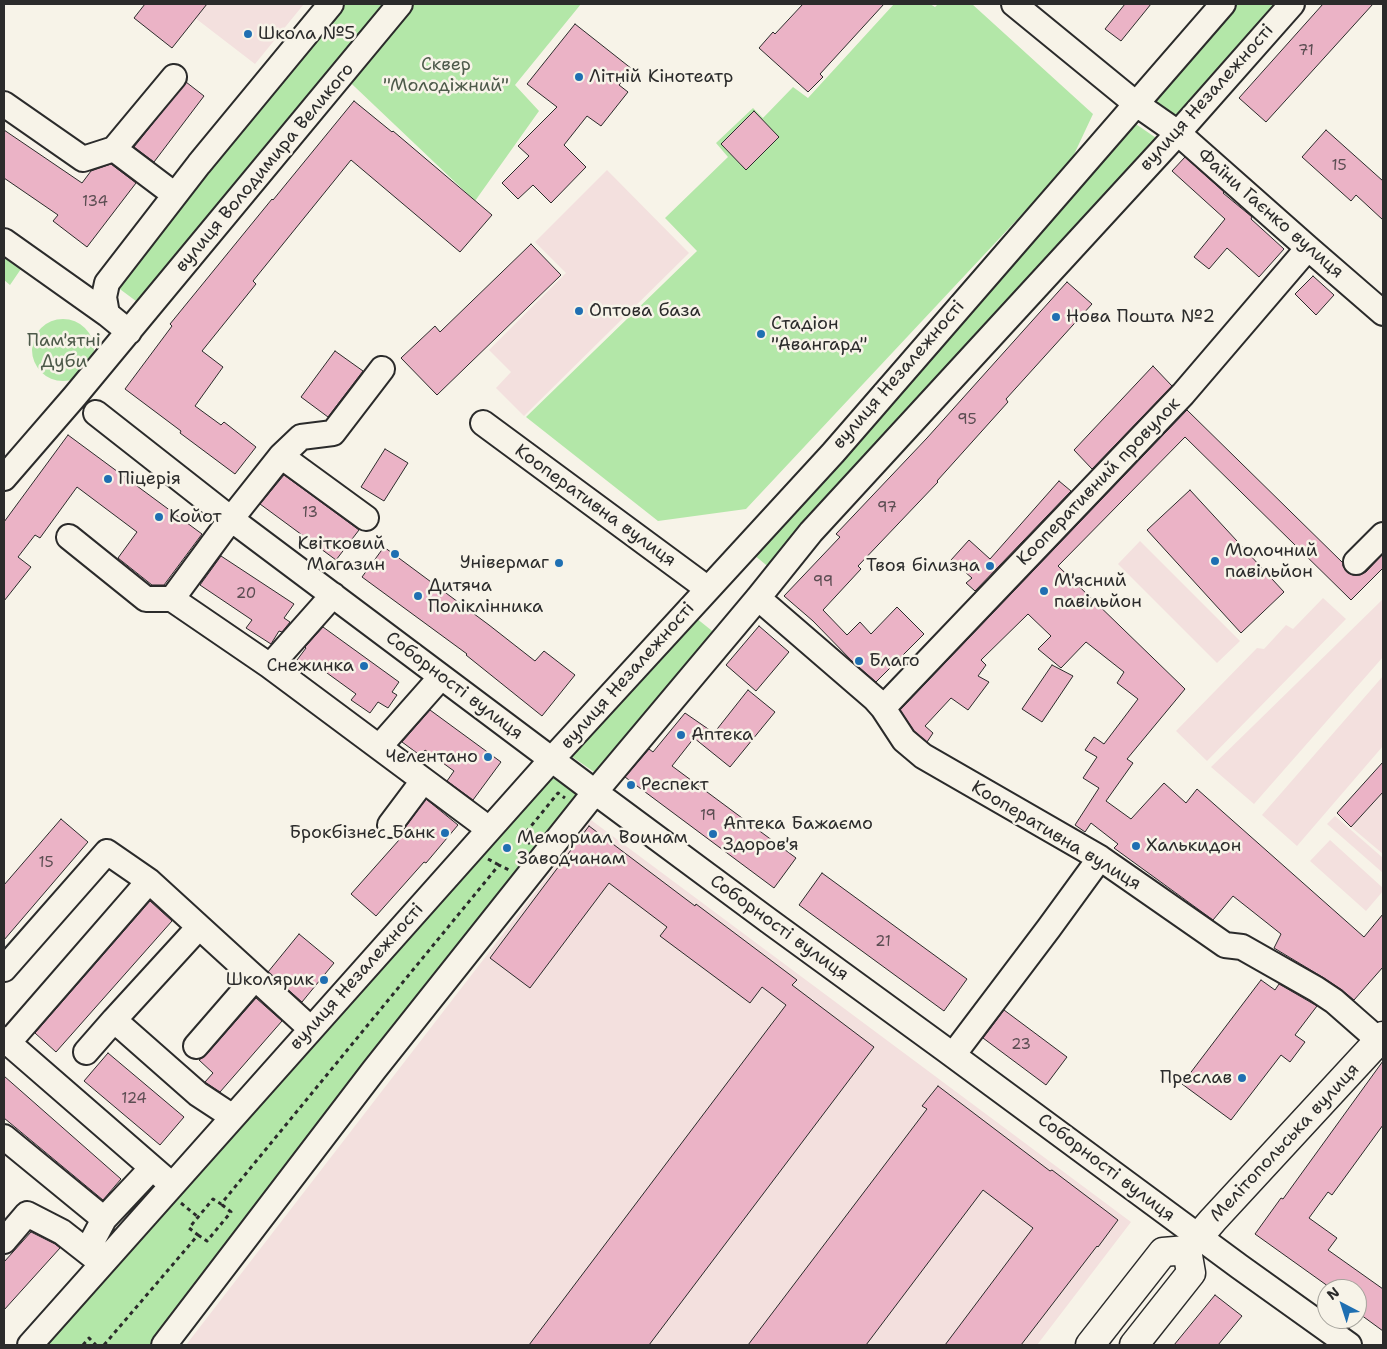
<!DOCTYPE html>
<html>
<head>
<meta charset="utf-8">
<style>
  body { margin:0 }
  #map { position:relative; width:1387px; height:1349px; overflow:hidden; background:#f7f3e8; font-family:"Shantell Sans",sans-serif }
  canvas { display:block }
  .frame { position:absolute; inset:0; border:5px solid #2b2b2b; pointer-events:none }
  .north { position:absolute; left:1317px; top:1279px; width:50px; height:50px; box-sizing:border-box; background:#f7f3e8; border:1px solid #a5a39c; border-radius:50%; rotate:320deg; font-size:14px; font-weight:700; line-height:20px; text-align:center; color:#2b2b2b }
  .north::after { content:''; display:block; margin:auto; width:18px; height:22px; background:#1f6fb2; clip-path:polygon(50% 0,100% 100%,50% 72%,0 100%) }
</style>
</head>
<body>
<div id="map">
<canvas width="1387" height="1349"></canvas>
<div class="frame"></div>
<div class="north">N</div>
</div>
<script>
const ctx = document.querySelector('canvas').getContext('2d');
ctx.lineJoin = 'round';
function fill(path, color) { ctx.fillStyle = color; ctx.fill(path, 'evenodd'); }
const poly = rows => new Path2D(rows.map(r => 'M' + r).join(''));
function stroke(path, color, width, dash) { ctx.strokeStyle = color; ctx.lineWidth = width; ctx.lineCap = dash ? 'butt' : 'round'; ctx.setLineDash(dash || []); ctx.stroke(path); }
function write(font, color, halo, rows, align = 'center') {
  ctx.font = font + ' "Shantell Sans",sans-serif'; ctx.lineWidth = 5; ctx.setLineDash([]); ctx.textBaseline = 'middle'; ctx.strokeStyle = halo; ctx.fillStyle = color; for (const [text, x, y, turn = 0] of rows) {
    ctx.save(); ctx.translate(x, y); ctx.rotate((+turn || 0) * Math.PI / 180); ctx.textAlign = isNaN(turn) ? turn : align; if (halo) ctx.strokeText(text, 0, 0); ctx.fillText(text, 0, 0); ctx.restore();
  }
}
fill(poly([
  [177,4,304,4,255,64],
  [607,170,689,253,524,416,496,388,511,372,489,350,566,273,535,242],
  [1140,541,1240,641,1217,663,1118,564],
  [1323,598,1346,619,1207,761,1176,731,1257,648,1264,649,1286,625,1293,629],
  [1383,599,1383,657,1254,804,1211,767],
  [1383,676,1383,746,1297,846,1262,815],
  [1383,792,1383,854,1351,827],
  [1335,816,1383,858,1383,873,1327,824],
  [591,820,1131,1222,1037,1345,186,1345],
  [1330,840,1383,888,1383,891,1366,911,1310,861]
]), '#f3e0de');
fill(poly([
  [342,4,581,4,515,85,539,111,475,201,335,68,140,304,113,284],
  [894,4,930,4,935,7,938,4,972,4,1093,114,1070,163,746,509,658,521,526,417,697,251,665,218,728,157,716,143,753,108,763,118,793,87,808,98],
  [1235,4,1281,4,1184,111,1175,116,1165,112,1158,105,1156,94],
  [1130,120,1159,140,771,569,748,550],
  [4,247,25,263,10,285,4,280],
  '32 350a31 31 0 1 1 62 0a31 31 0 1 1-62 0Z',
  [696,618,716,634,597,774,571,756],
  [552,775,579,796,155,1345,41,1345]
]), '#b3e7a8');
const building = poly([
  [145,4,207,4,172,48,134,18,145,4],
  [803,4,884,4,820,74,823,77,808,92,759,48,773,32,775,34,803,4],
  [1125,4,1151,4,1121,41,1105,29,1125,4],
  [1323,4,1373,4,1266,122,1239,98,1323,4],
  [575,24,632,69,619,85,628,92,601,126,587,116,564,145,586,167,551,203,533,185,518,199,502,183,529,156,518,146,557,107,527,84,575,24],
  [186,82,204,96,154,162,134,147,186,82],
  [354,101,392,132,393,131,492,215,460,252,351,160,253,281,256,284,202,351,223,367,195,406,221,425,224,422,256,447,235,474,180,433,181,431,125,389,172,326,170,324,272,199,273,200,354,101],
  [754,111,779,137,746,170,721,144,754,111],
  [4,130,82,183,91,171,111,164,136,183,87,247,53,221,58,215,4,178,4,130],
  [1326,130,1383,181,1383,220,1356,195,1351,201,1302,157,1326,130],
  [1185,157,1224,192,1223,193,1252,217,1251,219,1284,249,1259,277,1227,248,1209,269,1194,257,1225,219,1172,171,1185,157],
  [531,244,561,275,437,395,401,358,435,326,440,332,531,244],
  [1313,276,1334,295,1316,315,1295,294,1313,276],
  [1067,282,1092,304,1006,399,1008,402,937,481,938,482,858,566,861,569,823,610,847,635,860,622,871,634,897,607,924,634,876,682,852,661,813,621,784,596,840,537,836,534,927,438,1067,282],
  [335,351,363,371,328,417,301,397,335,351],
  [1153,366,1172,386,1092,469,1074,450,1153,366],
  [1187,410,1343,563,1343,566,1347,572,1353,575,1360,575,1366,572,1383,554,1383,568,1351,600,1185,437,1058,566,1185,689,1127,759,1133,763,1106,801,1131,819,1164,783,1186,803,1197,789,1364,937,1383,914,1383,967,1354,1000,1342,990,1324,978,1274,948,1281,934,1233,896,1213,920,1114,848,1118,844,1091,823,1085,832,1075,825,1099,788,1083,778,1097,757,1085,750,1094,737,1104,744,1138,699,1117,683,1124,672,1086,642,1061,668,1038,649,1051,636,1028,614,981,660,986,665,978,676,989,682,968,710,951,698,925,726,933,733,927,742,914,731,900,710,1187,410],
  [68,435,202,534,164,585,152,585,118,558,137,532,77,487,40,538,35,535,18,557,31,567,4,601,4,522,68,435],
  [385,449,408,463,384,501,361,487,385,449],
  [284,475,359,530,336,560,260,504,284,475],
  [1059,481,1071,491,975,591,966,583,972,578,951,560,969,540,990,559,1059,481],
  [1190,490,1284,592,1241,633,1147,530,1190,490],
  [384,547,489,625,535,661,544,651,575,675,542,716,466,655,467,654,362,577,384,547],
  [221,556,294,604,284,618,290,622,282,632,279,631,271,644,246,628,252,620,200,585,221,556],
  [759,626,789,652,756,691,726,665,759,626],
  [323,627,399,682,392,692,397,695,388,708,378,702,370,713,351,700,356,694,316,665,312,671,297,660,306,648,305,647,323,627],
  [1052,665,1073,676,1042,722,1022,709,1052,665],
  [748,690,775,712,730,767,694,738,672,766,796,858,774,888,625,777,649,749,653,752,685,713,714,733,748,690],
  [430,710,501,762,473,800,447,781,454,771,425,750,421,756,402,742,430,710],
  [1383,762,1383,792,1351,827,1337,813,1383,762],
  [426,799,458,825,426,863,424,862,376,916,351,894,399,840,396,838,401,833,426,799],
  [61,819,88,842,4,940,4,885,61,819],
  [589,826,695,906,696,904,797,980,792,985,874,1047,649,1345,529,1345,786,1005,762,987,750,1003,660,936,667,927,609,883,530,988,490,958,589,826],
  [822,873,967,979,944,1011,799,905,822,873],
  [150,901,172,921,56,1052,35,1033,150,901],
  [299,934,334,963,302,1002,268,972,299,934],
  [1261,980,1275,990,1279,984,1317,1006,1295,1035,1305,1042,1290,1062,1281,1055,1231,1120,1182,1084,1261,980],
  [256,998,282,1021,220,1092,205,1082,213,1073,199,1060,206,1055,256,998],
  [1004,1010,1067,1057,1046,1085,983,1038,1004,1010],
  [108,1053,184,1117,160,1145,84,1081,108,1053],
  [1383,1061,1383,1125,1332,1195,1328,1192,1309,1218,1337,1238,1328,1250,1383,1289,1383,1331,1357,1312,1357,1289,1332,1289,1255,1234,1281,1198,1283,1199,1383,1061],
  [4,1076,121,1179,103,1200,4,1118,4,1076],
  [938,1086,1050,1171,1052,1170,1118,1220,1098,1247,1097,1246,1021,1345,945,1345,1033,1228,983,1190,866,1345,748,1345,927,1109,922,1106,938,1086],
  [31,1232,55,1244,60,1248,4,1310,4,1262,31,1232],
  [1215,1295,1242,1316,1218,1345,1174,1345,1215,1295]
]);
fill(building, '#ebb3c6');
stroke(building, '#2b2b2b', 1);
const minor = poly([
  [1014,4,1135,103,1178,133,1308,248,1383,313],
  [174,77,114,149,175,195],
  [4,104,83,159,114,149],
  [4,241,107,314],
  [129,332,107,314,104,297,107,283,199,164,331,4],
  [96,413,231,519,595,792,769,921,946,1050,1240,1267,1349,1345],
  [483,423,708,589],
  [281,456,301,437,333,433,382,369],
  [4,478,75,396,400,4],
  [69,537,146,599,172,599,270,666,489,829],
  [1356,562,1383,535],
  [758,598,875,699,883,708,904,740,923,756,1100,858,1225,945,1242,947,1316,989,1334,1001,1383,1044],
  [172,599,231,519,281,456,366,518],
  [270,666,333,595],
  [883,708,1183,394,1308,248],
  [380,746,441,677],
  [390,825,423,781],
  [4,969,107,852,149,881,311,1029],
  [114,1020,199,927],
  [4,1039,172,1185],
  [8,1043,149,881],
  [196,1046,255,978],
  [86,1052,114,1020,198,1094,233,1117],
  [953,1055,1049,928,1100,858],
  [4,1137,104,1219,87,1251],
  [104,1219,151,1169],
  [4,1241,27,1214,62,1232,99,1261],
  [30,1345,552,759,833,453,1223,4],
  [164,1345,374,1070,595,792,758,598,811,532,1178,133,1292,4]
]);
const major = poly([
  [1090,1345,1163,1252,1187,1250,1213,1220,1383,1036],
  [1134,1345,1191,1273,1187,1250]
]);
stroke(minor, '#2b2b2b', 28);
stroke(major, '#2b2b2b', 31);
stroke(poly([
  [530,844,523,836,558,793,565,798],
  [488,859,499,865],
  [181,1203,198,1217],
  [198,1235,207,1241,231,1212,221,1204],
  [83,1345,89,1338,96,1345],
  [104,1345,198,1235,189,1228,213,1199,221,1204,499,865,509,870]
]), '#2b2b2b', 3, [4, 4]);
stroke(minor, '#f7f3e8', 24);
stroke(major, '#f7f3e8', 28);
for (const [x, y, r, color] of [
  [248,34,5,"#1f6fb2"],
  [579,77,5,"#1f6fb2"],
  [579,311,5,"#1f6fb2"],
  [1056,317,5,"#1f6fb2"],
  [761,334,5,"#1f6fb2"],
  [108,479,5,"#1f6fb2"],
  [159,517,5,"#1f6fb2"],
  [395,554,5,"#1f6fb2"],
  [1215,561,5,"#1f6fb2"],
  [559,563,5,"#1f6fb2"],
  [990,566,5,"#1f6fb2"],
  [1044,591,5,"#1f6fb2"],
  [418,596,5,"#1f6fb2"],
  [859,661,5,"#1f6fb2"],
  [364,666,5,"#1f6fb2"],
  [681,735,5,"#1f6fb2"],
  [488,757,5,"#1f6fb2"],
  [631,785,5,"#1f6fb2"],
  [445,833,5,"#1f6fb2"],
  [713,834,5,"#1f6fb2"],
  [1136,846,5,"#1f6fb2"],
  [507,848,5,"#1f6fb2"],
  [324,980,5,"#1f6fb2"],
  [1242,1078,5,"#1f6fb2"]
]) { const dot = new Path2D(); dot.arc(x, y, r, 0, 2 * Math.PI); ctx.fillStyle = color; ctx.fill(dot); stroke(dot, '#f7f3e8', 2); }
write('15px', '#5b4d52', null, [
  ["71",1306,51],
  ["15",1339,166],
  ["134",95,202],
  ["95",967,420],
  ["97",887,508],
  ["13",310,513],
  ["99",823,582],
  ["20",246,594],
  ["19",708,816],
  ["15",46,863],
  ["21",883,942],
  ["23",1021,1045],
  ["124",134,1099]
]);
write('18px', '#2b2b2b', '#f7f3e8', [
  ["Школа №5",258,34],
  ["Літній Кінотеатр",589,77],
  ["Оптова база",589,311],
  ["Нова Пошта №2",1066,317],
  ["Стадіон",771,324],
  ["\"Авангард\"",771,345],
  ["Піцерія",118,479],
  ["Койот",169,517],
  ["Квітковий",385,544,"right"],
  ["Магазин",385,565,"right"],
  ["Молочний",1225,551],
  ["павільйон",1225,572],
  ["Універмаг",549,563,"right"],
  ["Твоя білизна",980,566,"right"],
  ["М'ясний",1054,581],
  ["павільйон",1054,602],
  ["Дитяча",428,586],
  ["Поліклінника",428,607],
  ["Благо",869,661],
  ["Снежинка",354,666,"right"],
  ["Аптека",691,735],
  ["Челентано",478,757,"right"],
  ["Респект",641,785],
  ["Аптека Бажаємо",723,824],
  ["Здоров'я",723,845],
  ["Брокбізнес Банк",435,833,"right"],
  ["Мемориал Воинам",517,838],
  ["Заводчанам",517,859],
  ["Халькидон",1146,846],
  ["Школярик",314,980,"right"],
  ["Преслав",1232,1078,"right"]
], 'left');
write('18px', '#4d5a4a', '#f7f3e8', [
  ["Сквер",446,65],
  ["\"Молодіжний\"",446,86],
  ["Пам'ятні",64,341],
  ["Дуби",64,362]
]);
write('18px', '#2b2b2b', '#f7f3e8', [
  ["вулиця Незалежності",1207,98,-48],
  ["вулиця Володимира Великого",265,168,-50],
  ["Фаїни Гаєнко вулиця",1270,214,41],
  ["вулиця Незалежності",899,375,-49],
  ["Кооперативний провулок",1099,482,-46],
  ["Кооперативна вулиця",595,506,36],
  ["вулиця Незалежності",628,676,-48],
  ["Соборності вулиця",454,686,37],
  ["Кооперативна вулиця",1056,836,31],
  ["Соборності вулиця",779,928,36],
  ["вулиця Незалежності",357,977,-48],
  ["Мелітопольська вулиця",1285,1143,-47],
  ["Соборності вулиця",1106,1168,37]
]);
</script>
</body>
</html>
